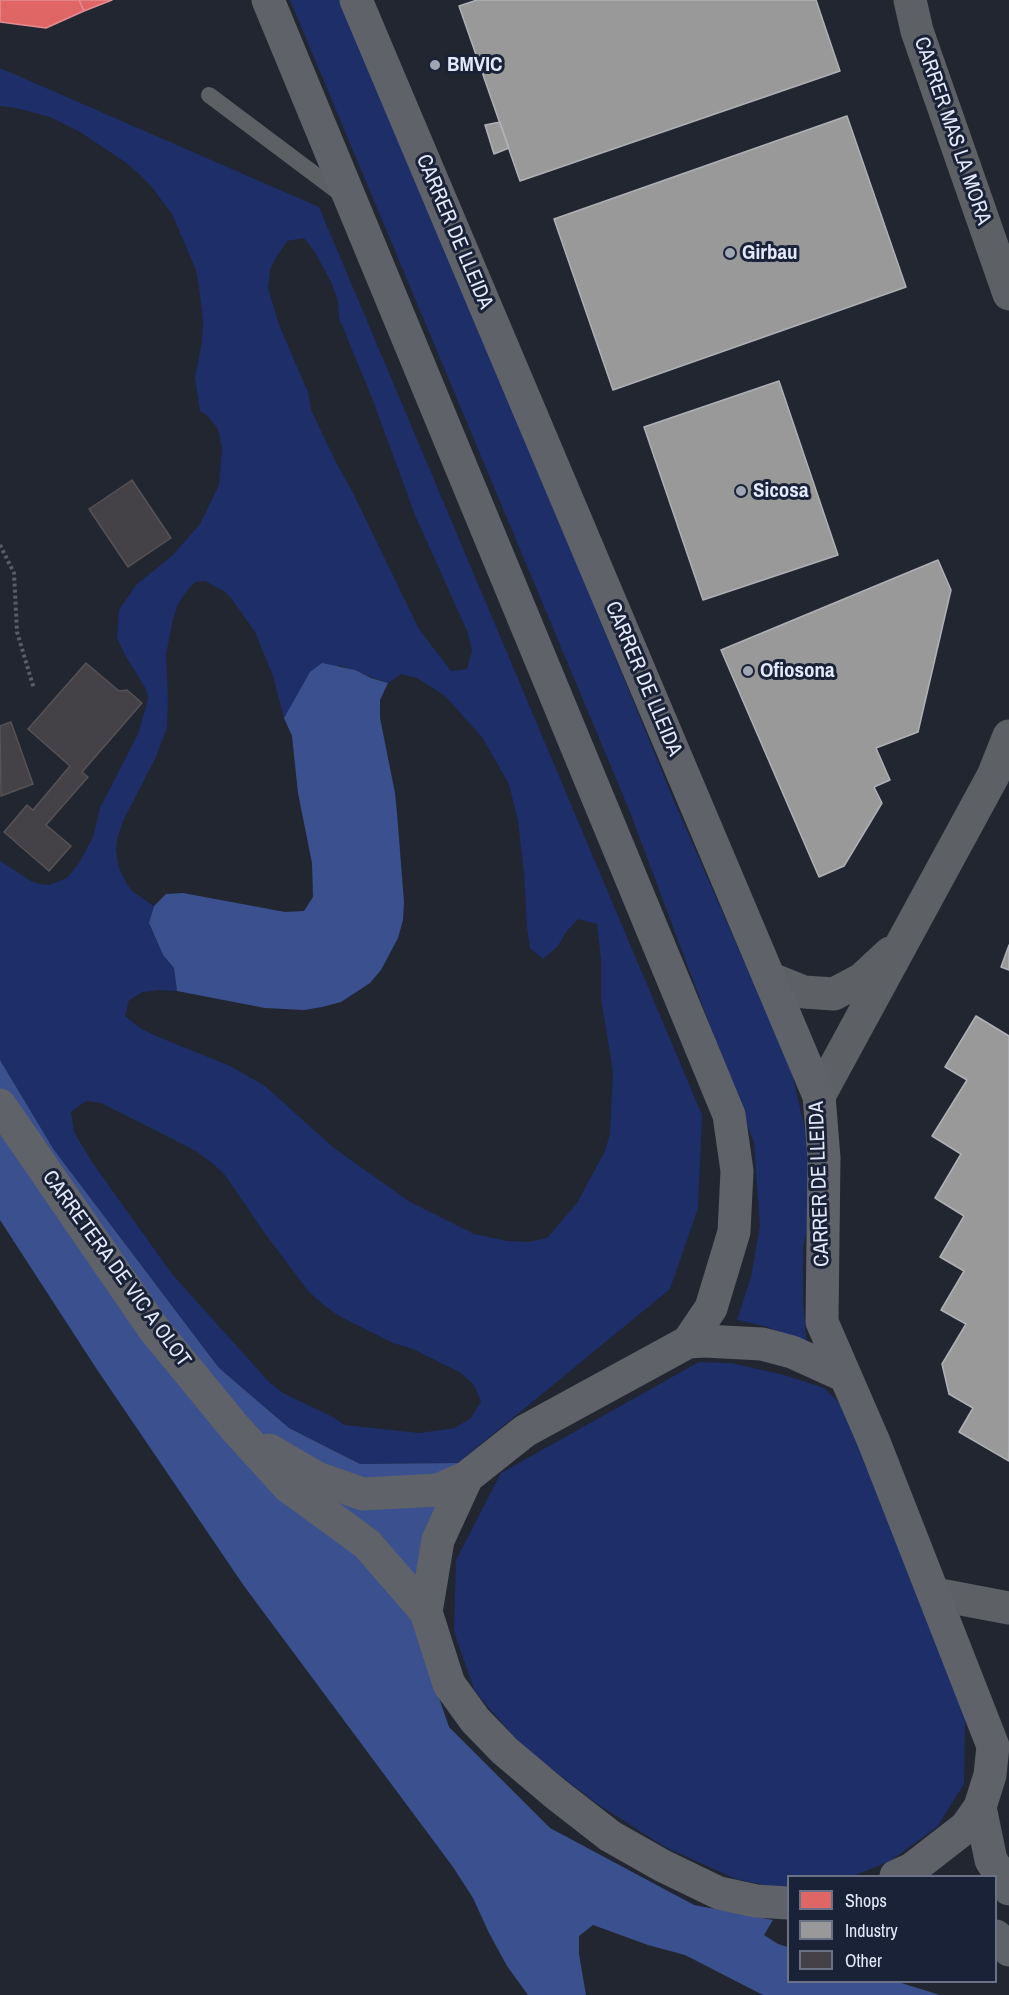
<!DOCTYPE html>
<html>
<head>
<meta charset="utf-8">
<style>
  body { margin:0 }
  #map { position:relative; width:1009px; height:1995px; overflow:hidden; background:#212631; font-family:"Archivo Narrow",sans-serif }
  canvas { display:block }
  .legend { position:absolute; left:787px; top:1875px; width:210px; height:108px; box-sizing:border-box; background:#1a2238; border:2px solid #6b7286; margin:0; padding:8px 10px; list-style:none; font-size:18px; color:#e4eafa }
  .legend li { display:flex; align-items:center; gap:12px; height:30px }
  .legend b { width:30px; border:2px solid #6b7286 }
</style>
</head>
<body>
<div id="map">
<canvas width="1009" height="1995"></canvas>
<ul class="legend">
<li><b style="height:16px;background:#e06666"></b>Shops</li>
<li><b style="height:16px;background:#999"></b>Industry</li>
<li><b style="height:16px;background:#454247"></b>Other</li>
</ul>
</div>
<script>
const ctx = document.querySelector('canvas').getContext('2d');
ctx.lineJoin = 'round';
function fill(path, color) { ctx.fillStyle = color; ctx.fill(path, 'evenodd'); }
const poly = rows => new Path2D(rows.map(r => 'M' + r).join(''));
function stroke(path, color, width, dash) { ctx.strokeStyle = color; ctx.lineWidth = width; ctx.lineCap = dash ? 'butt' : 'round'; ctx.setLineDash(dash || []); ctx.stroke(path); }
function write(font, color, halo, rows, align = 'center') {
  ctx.font = font + ' "Archivo Narrow",sans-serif'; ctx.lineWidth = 6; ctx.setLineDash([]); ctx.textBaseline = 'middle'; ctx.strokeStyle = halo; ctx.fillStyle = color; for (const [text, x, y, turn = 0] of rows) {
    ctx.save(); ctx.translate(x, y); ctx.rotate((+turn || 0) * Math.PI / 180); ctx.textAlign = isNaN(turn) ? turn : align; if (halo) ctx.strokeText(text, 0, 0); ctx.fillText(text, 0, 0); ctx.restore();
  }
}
fill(poly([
  [290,0,347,0,674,801,791,1069,809,1146,807,1228,803,1248,803,1304,807,1345,768,1327,737,1320,751,1277,760,1226,754,1143,630,812],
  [0,68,319,207,702,1115,698,1208,670,1289,458,1463,360,1464,289,1428,219,1368,54,1150,0,1060,0,861,31,881,39,884,49,885,67,878,79,863,93,837,100,808,138,734,146,707,148,698,146,689,125,655,117,638,119,610,136,585,173,555,200,524,219,485,222,448,218,429,207,415,200,411,195,378,202,341,203,322,199,287,196,270,172,214,151,186,138,173,125,162,80,132,50,117,16,108,0,106],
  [304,238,315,252,332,284,338,301,339,318,372,398,415,515,468,633,472,651,467,669,451,671,419,629,354,495,335,460,311,410,308,392,279,325,268,288,270,270,277,256,287,241],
  [205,581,224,591,231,598,255,632,273,676,284,718,294,702,339,665,388,683,401,674,417,678,445,696,482,737,509,784,518,821,524,873,527,927,530,948,543,959,557,947,567,931,578,919,597,924,601,959,601,998,613,1072,610,1134,605,1151,577,1203,547,1238,528,1242,508,1241,474,1234,410,1202,334,1148,265,1086,230,1066,156,1036,140,1028,125,1016,129,1000,143,992,159,990,177,991,174,968,163,955,149,924,154,906,132,891,127,884,119,868,116,850,117,839,123,821,156,757,167,728,168,701,166,655,173,619,179,602,189,588,196,582],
  [86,1101,101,1103,196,1151,212,1163,225,1175,266,1235,309,1292,325,1306,339,1316,393,1343,413,1349,461,1373,474,1385,481,1402,471,1418,455,1428,419,1433,345,1425,331,1416,283,1393,269,1382,172,1274,92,1162,74,1132,71,1112],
  [699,1362,731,1363,784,1375,824,1388,846,1410,965,1714,964,1784,937,1827,890,1861,853,1876,788,1876,788,1890,736,1879,665,1847,599,1805,525,1749,475,1692,454,1632,456,1560,501,1473]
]), '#1e2e68');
fill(poly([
  [322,663,355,670,371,678,388,683,380,700,380,718,395,793,397,813,404,902,403,920,398,938,381,970,370,983,341,1002,322,1007,304,1010,265,1008,177,991,174,968,163,955,149,923,154,906,166,894,183,893,285,912,304,911,313,897,312,863,298,793,292,736,284,718,310,672],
  [0,1060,54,1150,219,1368,289,1428,360,1464,458,1463,408,1607,449,1727,550,1828,694,1905,773,1920,764,1935,778,1944,788,1947,788,1982,898,1982,940,1995,763,1995,685,1955,648,1945,593,1925,579,1936,579,1954,586,1995,528,1995,507,1966,489,1933,473,1898,453,1867,244,1586,96,1368,0,1220]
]), '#3b508f');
const shops = poly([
  [0,0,79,0,84,11,46,28,0,22,0,0],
  [79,0,112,0,84,11,79,0]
]);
fill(shops, '#e06666');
stroke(shops, '#e18e92', 1.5);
const industry = poly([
  [477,0,816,0,840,71,520,181,459,6,477,0],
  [847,116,906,287,613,390,554,219,847,116],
  [500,122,509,148,494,154,485,125,500,122],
  [779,381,838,555,703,600,644,427,779,381],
  [938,560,951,590,918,732,876,748,890,780,874,787,882,803,844,866,819,877,721,650,938,560],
  [1009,945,1009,970,1001,967,1009,945],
  [976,1016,1009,1036,1009,1461,959,1432,973,1408,949,1394,942,1364,966,1324,941,1310,964,1271,940,1257,964,1216,935,1198,961,1154,932,1136,967,1080,945,1067,976,1016]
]);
fill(industry, '#999');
stroke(industry, '#b0b1b6', 1.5);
const building = poly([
  [132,480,171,538,128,567,89,509,132,480],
  [86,663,119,691,127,690,142,703,82,772,88,777,46,825,71,846,49,871,4,832,27,805,33,810,70,766,28,729,86,663],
  [11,722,33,784,1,796,0,726,11,722]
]);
fill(building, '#454247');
stroke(building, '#565256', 1.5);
stroke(poly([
  [0,545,14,573,17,632,34,689]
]), '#5c5e66', 4, [3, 3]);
stroke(poly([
  [209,95,345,197]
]), '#5d6065', 16);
stroke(poly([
  [910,0,917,31,1009,294],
  [769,978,804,992,834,994,862,979,890,953],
  [819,1096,993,776,1009,736],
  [935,1594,1009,1608]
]), '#5d6065', 33);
stroke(poly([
  [268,0,729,1115,737,1171,734,1232,711,1308,688,1342],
  [356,0,819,1096,824,1158,822,1322,874,1442,993,1746,990,1775,980,1807,966,1827,912,1869,896,1876],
  [0,1105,153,1328,236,1429,289,1487,367,1544,426,1612],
  [269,1450,317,1478,363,1494,438,1490,467,1477],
  [980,1807,991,1860,1009,1889],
  [788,1903,756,1901,719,1893,663,1866,610,1836,556,1794,505,1751,475,1720,449,1684,426,1612,438,1540,467,1477,525,1431,688,1342,704,1341,762,1344,792,1352,845,1376],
  [996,1936,1009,1950]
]), '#5f6269', 33);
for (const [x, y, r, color] of [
  [435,65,6,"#a0a5b4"],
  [730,253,6,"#a0a5b4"],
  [741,491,6,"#a0a5b4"],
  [748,671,6,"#a0a5b4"]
]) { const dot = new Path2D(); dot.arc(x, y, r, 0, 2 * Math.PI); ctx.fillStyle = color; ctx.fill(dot); stroke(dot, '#1a2238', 2); }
write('bold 21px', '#e4eafa', '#1a2238', [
  ["BMVIC",447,65],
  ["Girbau",742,253],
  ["Sicosa",753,491],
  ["Ofiosona",760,671]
], 'left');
write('21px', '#e4eafa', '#1a2238', [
  ["CARRER MAS LA MORA",952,131,71],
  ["CARRER DE LLEIDA",454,232,67],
  ["CARRER DE LLEIDA",643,679,67],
  ["CARRER DE LLEIDA",820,1184,-92],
  ["CARRETERA DE VIC A OLOT",116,1269,54]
]);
</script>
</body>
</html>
